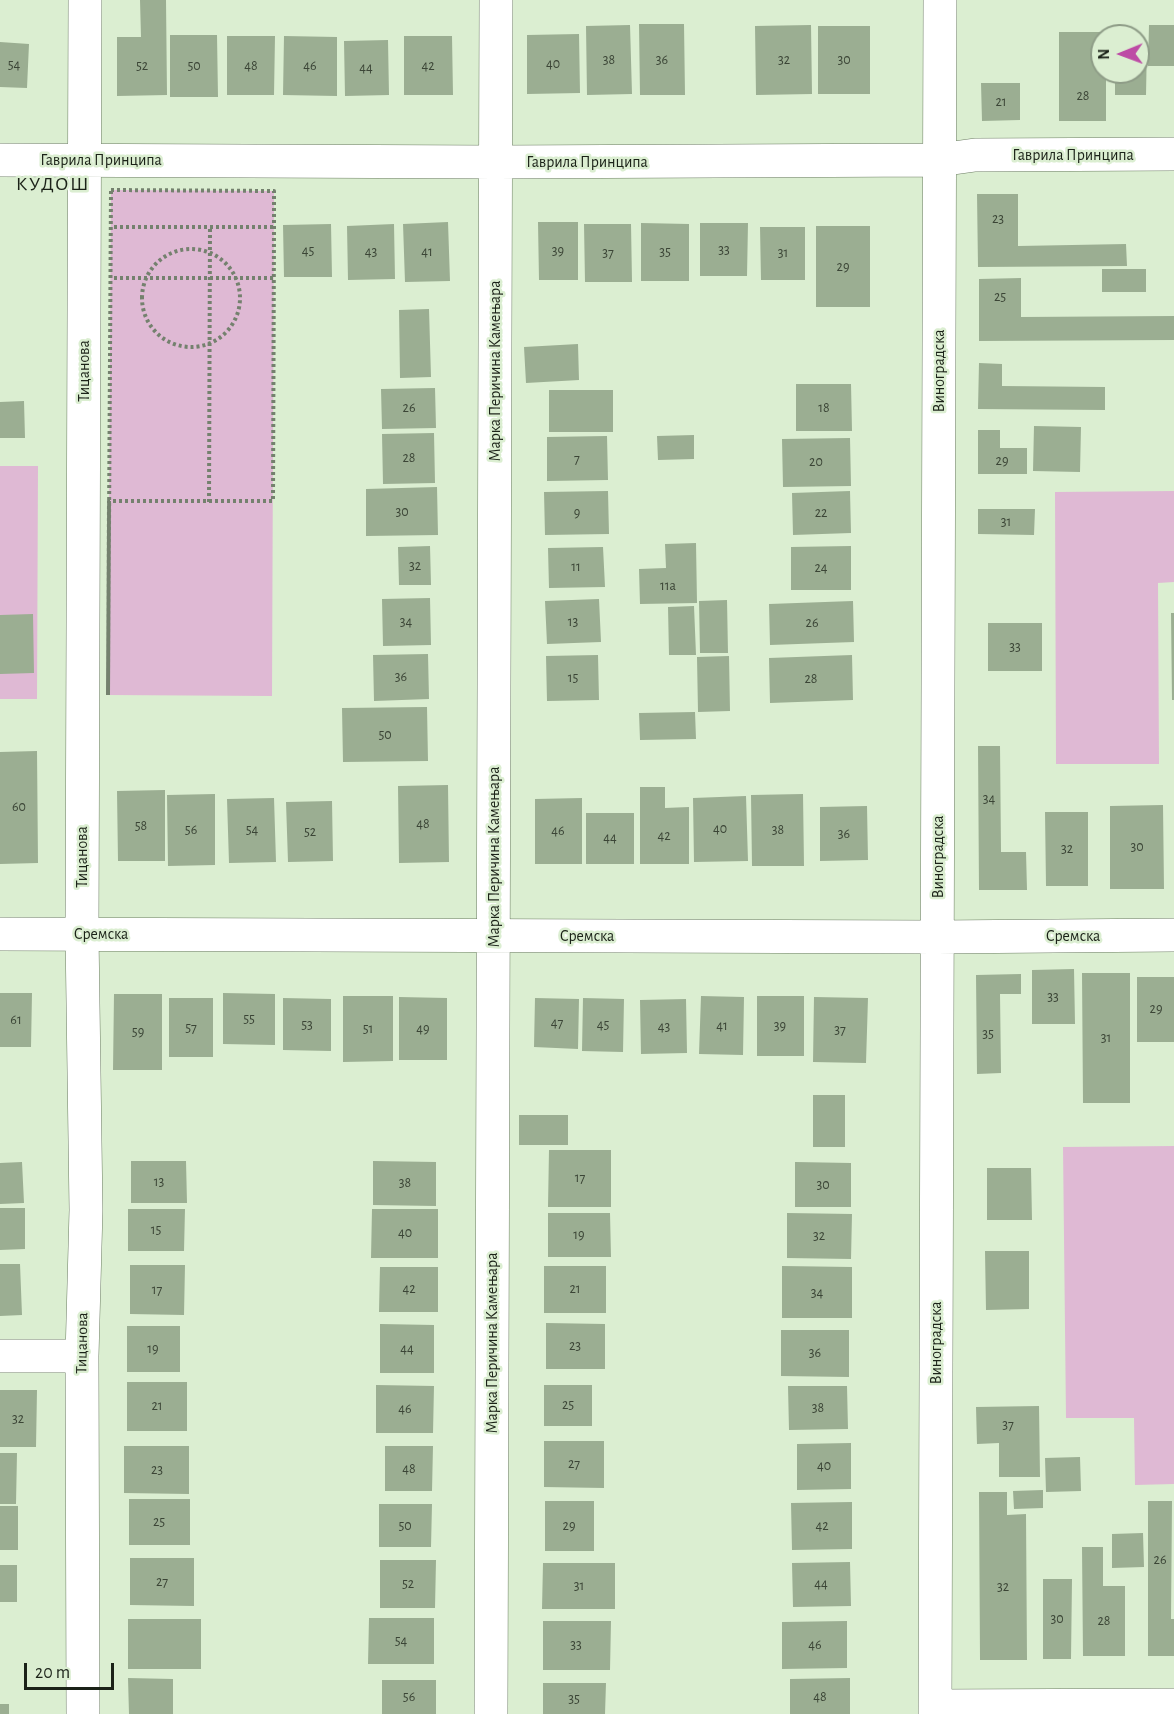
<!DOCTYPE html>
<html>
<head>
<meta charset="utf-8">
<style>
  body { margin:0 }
  #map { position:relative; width:1174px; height:1714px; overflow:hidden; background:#dbeed1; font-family:"Alegreya Sans",sans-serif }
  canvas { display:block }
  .north { position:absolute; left:1090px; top:24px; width:60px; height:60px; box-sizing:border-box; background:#dbeed1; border:2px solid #8e9c87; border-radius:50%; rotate:269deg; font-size:16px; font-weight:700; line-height:24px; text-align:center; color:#1b2218 }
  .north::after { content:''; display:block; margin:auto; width:21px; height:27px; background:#bd4ba5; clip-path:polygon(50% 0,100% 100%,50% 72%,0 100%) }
  .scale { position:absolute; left:24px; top:1663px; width:90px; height:27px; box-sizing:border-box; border:3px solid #1b2218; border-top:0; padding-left:8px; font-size:18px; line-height:21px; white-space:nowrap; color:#1b2218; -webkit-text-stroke:4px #dbeed1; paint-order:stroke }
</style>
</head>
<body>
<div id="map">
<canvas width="1174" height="1714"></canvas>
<div class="north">N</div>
<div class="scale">20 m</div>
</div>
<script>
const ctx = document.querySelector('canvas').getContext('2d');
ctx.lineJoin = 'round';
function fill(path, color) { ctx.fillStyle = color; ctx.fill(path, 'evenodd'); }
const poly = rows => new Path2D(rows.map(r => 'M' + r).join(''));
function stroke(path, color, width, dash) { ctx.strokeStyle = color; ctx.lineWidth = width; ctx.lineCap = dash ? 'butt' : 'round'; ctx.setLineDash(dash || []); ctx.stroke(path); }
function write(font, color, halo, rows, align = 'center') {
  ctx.font = font + ' "Alegreya Sans",sans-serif'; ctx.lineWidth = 5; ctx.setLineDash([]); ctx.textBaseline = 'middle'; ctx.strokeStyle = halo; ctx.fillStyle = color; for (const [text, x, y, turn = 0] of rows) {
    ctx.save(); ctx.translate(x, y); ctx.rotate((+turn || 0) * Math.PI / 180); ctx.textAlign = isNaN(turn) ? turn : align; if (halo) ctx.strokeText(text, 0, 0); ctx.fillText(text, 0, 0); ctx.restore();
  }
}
fill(poly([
  [111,190,274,191,272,696,108,695],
  [0,466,38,466,37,699,0,699],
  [1174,491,1174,582,1158,583,1159,764,1056,764,1055,492],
  [1174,1146,1174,1484,1135,1485,1134,1418,1066,1418,1063,1147]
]), '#dfb9d4');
fill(poly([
  [140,0,166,0,167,95,117,96,117,37,141,37],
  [639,24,684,24,685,95,640,95],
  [630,25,632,94,587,95,586,26],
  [811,25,812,94,756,95,755,26],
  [1149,25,1174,25,1174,66,1148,66],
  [818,26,870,26,870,94,818,94],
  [1059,32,1106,32,1106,36,1102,36,1102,72,1106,72,1106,121,1059,121],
  [579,34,580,93,527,94,527,35],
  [170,35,217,35,218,97,170,97],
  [227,36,275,36,274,95,227,95],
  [284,36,337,37,337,96,283,95],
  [404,36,452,36,453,95,404,95],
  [388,40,389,95,345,96,344,41],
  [0,42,29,44,27,88,0,87],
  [1138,43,1147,43,1146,95,1115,95,1115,72,1138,72],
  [981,83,1020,83,1020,120,982,121],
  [977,194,1018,194,1018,246,1126,244,1127,266,978,267],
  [448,222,450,281,405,282,403,224],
  [538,222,578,222,578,280,539,280],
  [641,223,689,224,689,281,641,281],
  [700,223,748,223,747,276,700,276],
  [331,224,332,277,284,277,283,225],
  [394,224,395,279,348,280,347,226],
  [584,224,631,224,632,282,585,282],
  [816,226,870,226,870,307,816,307],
  [760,227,805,227,805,280,761,280],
  [1102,269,1146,269,1146,292,1102,292],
  [1021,278,1021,317,1174,316,1174,340,979,341,979,279],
  [429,309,431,377,400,378,399,310],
  [578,344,579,380,526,383,524,347],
  [979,363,1002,364,1002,386,1105,387,1105,410,978,409],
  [796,384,851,384,852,431,796,431],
  [435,388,436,428,382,429,381,389],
  [549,390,613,390,613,432,549,432],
  [24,401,25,438,0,438,0,402],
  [1034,426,1081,427,1080,472,1033,471],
  [978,430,1000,430,1000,448,1027,448,1027,474,978,474],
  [434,433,435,483,383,484,382,434],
  [694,435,694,459,658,460,657,436],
  [607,436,608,480,547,481,547,437],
  [850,438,851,486,783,487,782,439],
  [437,487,438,535,366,536,366,489],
  [608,491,609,534,545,535,544,492],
  [850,491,851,533,793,535,792,493],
  [978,509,1035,509,1034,535,978,534],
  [696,543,697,603,640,604,639,569,666,568,665,544],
  [430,546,431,585,399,585,398,547],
  [851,546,851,590,791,590,791,547],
  [603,547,605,587,549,588,548,548],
  [430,598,431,645,383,646,382,599],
  [599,599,601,642,547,644,545,601],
  [727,600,728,653,700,653,699,601],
  [853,601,854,642,770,645,769,604],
  [694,606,696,655,669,655,668,607],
  [1171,613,1174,613,1174,700,1172,700],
  [33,614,34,673,0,674,0,615],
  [988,623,1042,623,1042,671,988,671],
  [428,654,429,699,374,701,373,655],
  [598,655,599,700,547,701,546,656],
  [852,655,853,700,770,703,769,658],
  [729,656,730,711,698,712,697,657],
  [427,707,428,761,343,762,342,708],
  [695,712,696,739,640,740,639,713],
  [978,746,1000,746,1001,852,1026,852,1027,890,979,890],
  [37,751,38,863,0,864,0,752],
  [448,785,449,862,399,863,398,786],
  [640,787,665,787,665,808,689,807,689,864,640,864],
  [165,790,165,861,118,861,117,791],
  [215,794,215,865,168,866,167,795],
  [803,794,804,866,752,866,751,795],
  [746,796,748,861,694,862,693,798],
  [274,798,276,862,229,863,227,799],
  [582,798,582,864,535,864,535,799],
  [332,801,333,861,288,862,286,802],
  [1163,805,1164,889,1110,889,1110,806],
  [867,806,868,860,820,861,820,807],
  [1045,812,1088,812,1088,886,1046,886],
  [586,813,634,813,634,864,586,864],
  [1074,969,1075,1024,1032,1024,1032,970],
  [1082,973,1130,973,1130,1103,1083,1103],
  [1021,974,1021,994,1000,994,1001,1073,977,1074,976,975],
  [1137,977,1174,977,1174,1042,1137,1042],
  [0,993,32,993,31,1047,0,1047],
  [223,993,275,994,275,1045,223,1044],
  [114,994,162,994,162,1070,113,1070],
  [343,996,393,996,393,1061,343,1062],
  [701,996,744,997,743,1055,699,1054],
  [757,996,804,996,804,1056,757,1056],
  [399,997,447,998,447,1060,399,1060],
  [814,997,868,998,866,1063,813,1062],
  [169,998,213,998,213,1057,169,1057],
  [283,998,331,999,331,1051,283,1050],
  [535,998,579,999,578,1049,534,1047],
  [583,998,624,999,623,1052,582,1051],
  [686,999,687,1053,641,1054,640,1000],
  [813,1095,845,1095,845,1147,813,1147],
  [519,1115,568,1115,568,1145,519,1145],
  [549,1150,611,1150,611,1207,548,1207],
  [131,1161,186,1161,187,1203,131,1203],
  [373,1161,436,1162,436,1206,373,1205],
  [22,1162,24,1203,0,1204,0,1163],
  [795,1162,851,1163,851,1207,795,1207],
  [987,1168,1031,1168,1032,1220,987,1220],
  [0,1208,25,1208,25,1249,0,1250],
  [128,1209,185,1209,184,1251,128,1251],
  [372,1209,438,1209,438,1258,371,1258],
  [548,1213,610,1213,611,1257,548,1257],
  [787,1213,852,1214,851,1259,787,1258],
  [985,1251,1029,1251,1029,1309,986,1310],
  [0,1264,20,1264,22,1315,0,1316],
  [130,1265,185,1265,184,1315,130,1314],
  [544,1266,606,1266,606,1313,544,1313],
  [782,1266,852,1267,852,1318,782,1318],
  [380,1267,438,1267,438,1312,379,1312],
  [546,1323,605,1324,605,1369,546,1369],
  [380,1324,434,1325,434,1373,380,1373],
  [127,1326,180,1326,180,1372,127,1372],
  [781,1330,849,1330,849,1377,781,1376],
  [127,1382,187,1382,187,1431,127,1431],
  [376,1385,434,1386,433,1433,376,1433],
  [544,1385,592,1385,592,1426,544,1426],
  [788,1386,847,1386,848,1429,789,1430],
  [0,1390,37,1390,36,1447,0,1447],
  [1039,1406,1040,1477,999,1477,999,1443,977,1444,976,1407],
  [544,1441,604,1441,604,1488,544,1487],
  [851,1443,851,1489,797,1490,797,1444],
  [124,1446,189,1446,189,1494,124,1493],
  [385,1446,433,1446,432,1491,385,1491],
  [0,1453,17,1453,16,1504,0,1504],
  [1080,1457,1081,1491,1046,1492,1045,1458],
  [1043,1490,1043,1508,1014,1509,1013,1491],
  [979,1492,1007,1492,1007,1515,1026,1514,1027,1660,980,1660],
  [129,1499,190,1499,190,1545,129,1545],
  [545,1501,594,1501,594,1551,545,1551],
  [1148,1501,1172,1501,1171,1619,1174,1619,1174,1656,1148,1656],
  [852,1502,852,1549,792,1550,791,1503],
  [379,1504,432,1504,431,1547,379,1547],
  [0,1506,18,1506,18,1550,0,1550],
  [1143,1533,1144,1567,1112,1568,1112,1534],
  [1082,1547,1103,1547,1103,1586,1125,1586,1125,1656,1083,1656],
  [130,1558,194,1558,194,1606,130,1605],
  [380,1560,436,1560,435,1608,380,1608],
  [850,1562,851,1606,793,1607,792,1563],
  [543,1563,615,1563,615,1609,542,1609],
  [0,1565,17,1565,17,1602,0,1602],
  [1043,1579,1072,1579,1071,1659,1043,1659],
  [369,1618,434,1618,434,1664,368,1664],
  [128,1619,201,1619,201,1669,128,1669],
  [543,1621,611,1621,610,1670,543,1670],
  [847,1621,847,1668,782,1669,782,1622],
  [128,1678,173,1679,173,1714,129,1714],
  [850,1678,850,1714,790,1714,790,1679],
  [382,1680,436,1680,436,1714,382,1714],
  [543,1683,606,1683,605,1714,543,1714],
  [0,1704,9,1704,9,1714,0,1714]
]), '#9bae92');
const minor = poly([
  [0,160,496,162,939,160,975,155,1174,154],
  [0,934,937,937,1174,935],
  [0,1356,82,1356],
  [935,1706,1174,1705],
  [83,1714,82,1356,86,1210,82,934,85,0],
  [491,1714,496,0],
  [935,1714,940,0]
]);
stroke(minor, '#6c7d63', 34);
stroke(poly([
  [111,190,274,191,274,227,273,501,109,501,108,695,111,190],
  [114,227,274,227],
  '142 298a49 49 0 1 1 98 0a49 49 0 1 1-98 0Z',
  [114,278,273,278],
  [209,502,210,227]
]), '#74816e', 4, [3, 3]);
stroke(minor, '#fff', 33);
write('14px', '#3b4536', null, [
  ["38",609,60],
  ["36",662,60],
  ["32",784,60],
  ["30",844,60],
  ["40",553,64],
  ["54",14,65],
  ["52",142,66],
  ["50",194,66],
  ["48",251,66],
  ["46",310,66],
  ["42",428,66],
  ["44",366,68],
  ["28",1083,96],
  ["21",1001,102],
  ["23",998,219],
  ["33",724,250],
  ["45",308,251],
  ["39",558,251],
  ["43",371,252],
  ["41",427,252],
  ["35",665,252],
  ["37",608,253],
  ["31",783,253],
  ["29",843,267],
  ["25",1000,297],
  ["26",409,408],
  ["18",824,408],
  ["28",409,458],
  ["7",577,459],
  ["29",1002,461],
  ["20",816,462],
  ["30",402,512],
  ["9",577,513],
  ["22",821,513],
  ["31",1006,522],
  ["32",415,566],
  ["11",576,567],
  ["24",821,568],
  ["11a",668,586],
  ["34",406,622],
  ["13",573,622],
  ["26",812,623],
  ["33",1015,647],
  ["36",401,677],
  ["15",573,678],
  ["28",811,679],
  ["50",385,735],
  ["34",989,799],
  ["60",19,807],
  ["48",423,824],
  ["58",141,826],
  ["40",720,829],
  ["56",191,830],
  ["54",252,830],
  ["38",778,830],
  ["46",558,831],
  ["52",310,832],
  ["36",844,834],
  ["42",664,836],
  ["44",610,838],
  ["30",1137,847],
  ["32",1067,849],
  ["33",1053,997],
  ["29",1156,1009],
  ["55",249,1019],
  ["61",16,1020],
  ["47",557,1023],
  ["53",307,1025],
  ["45",603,1025],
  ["41",722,1026],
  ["39",780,1026],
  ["43",664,1027],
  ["57",191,1028],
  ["51",368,1029],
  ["49",423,1029],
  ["37",840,1030],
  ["59",138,1032],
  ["35",988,1034],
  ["31",1106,1038],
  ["17",580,1178],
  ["13",159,1182],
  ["38",405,1183],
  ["30",823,1185],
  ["15",156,1230],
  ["40",405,1233],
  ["19",579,1235],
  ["32",819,1236],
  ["42",409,1289],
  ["21",575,1289],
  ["17",157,1290],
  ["34",817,1293],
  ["23",575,1346],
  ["19",153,1349],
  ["44",407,1349],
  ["36",815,1353],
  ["25",568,1405],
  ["21",157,1406],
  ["38",818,1408],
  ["46",405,1409],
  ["32",18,1419],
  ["37",1008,1425],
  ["27",574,1464],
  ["40",824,1466],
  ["48",409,1469],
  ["23",157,1470],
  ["25",159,1522],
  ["50",405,1526],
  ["29",569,1526],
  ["42",822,1526],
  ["26",1160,1560],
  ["27",162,1582],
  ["52",408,1584],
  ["44",821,1584],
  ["31",579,1586],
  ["32",1003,1587],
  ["30",1057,1619],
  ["28",1104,1621],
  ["54",401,1641],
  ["33",576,1645],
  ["46",815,1645],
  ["56",409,1697],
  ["48",820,1697],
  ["35",574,1699]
]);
write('16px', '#1b2218', '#dbeed1', [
  ["Гаврила Принципа",1073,155],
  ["Гаврила Принципа",101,160],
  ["Гаврила Принципа",587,162],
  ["Тицанова",84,371,-90],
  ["Марка Перичина Камењара",495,371,-90],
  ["Виноградска",939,371,-90],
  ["Тицанова",82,857,-90],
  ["Марка Перичина Камењара",494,857,-90],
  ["Виноградска",938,857,-90],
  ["Сремска",101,934],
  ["Сремска",587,936],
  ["Сремска",1073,936],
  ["Тицанова",82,1343,-89],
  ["Марка Перичина Камењара",492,1343,-90],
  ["Виноградска",936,1343,-90]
]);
ctx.letterSpacing = '1.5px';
write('20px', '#1b2218', '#dbeed1', [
  ["КУДОШ",53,184]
]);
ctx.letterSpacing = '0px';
</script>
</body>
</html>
